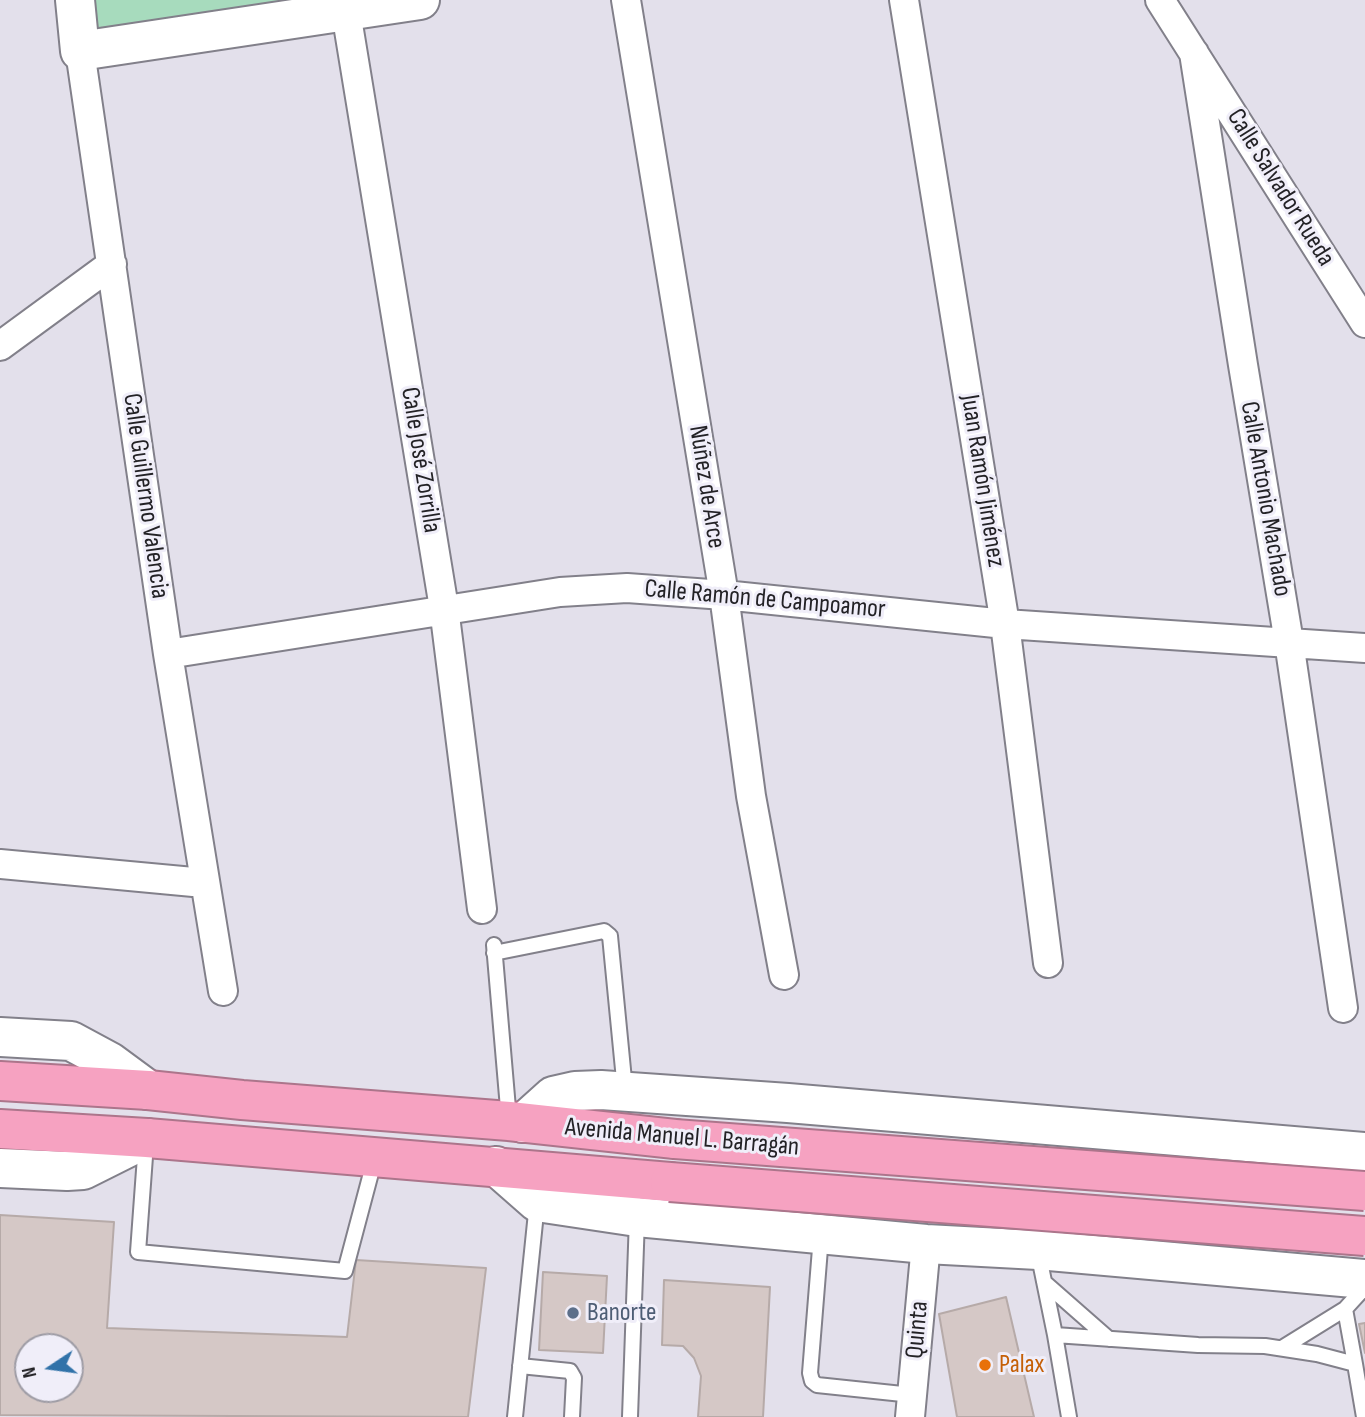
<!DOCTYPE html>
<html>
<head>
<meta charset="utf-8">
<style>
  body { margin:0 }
  #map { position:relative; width:1365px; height:1417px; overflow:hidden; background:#e3e0eb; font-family:"Sofia Sans Condensed",sans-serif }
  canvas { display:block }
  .north { position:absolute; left:14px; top:1333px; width:70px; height:70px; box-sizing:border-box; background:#f0eef9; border:2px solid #9e9ca5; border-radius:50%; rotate:257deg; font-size:19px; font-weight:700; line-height:28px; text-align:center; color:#232226 }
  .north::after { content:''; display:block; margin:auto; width:24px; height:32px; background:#3172a9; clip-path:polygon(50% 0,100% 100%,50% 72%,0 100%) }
</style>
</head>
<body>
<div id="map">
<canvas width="1365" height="1417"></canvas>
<div class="north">N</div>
</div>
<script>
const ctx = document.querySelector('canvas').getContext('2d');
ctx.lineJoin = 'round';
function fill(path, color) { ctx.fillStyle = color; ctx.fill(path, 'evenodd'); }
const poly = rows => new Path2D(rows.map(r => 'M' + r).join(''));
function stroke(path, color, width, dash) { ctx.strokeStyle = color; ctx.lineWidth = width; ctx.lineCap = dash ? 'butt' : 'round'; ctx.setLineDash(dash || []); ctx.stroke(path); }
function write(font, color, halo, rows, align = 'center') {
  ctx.font = font + ' "Sofia Sans Condensed",sans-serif'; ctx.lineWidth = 6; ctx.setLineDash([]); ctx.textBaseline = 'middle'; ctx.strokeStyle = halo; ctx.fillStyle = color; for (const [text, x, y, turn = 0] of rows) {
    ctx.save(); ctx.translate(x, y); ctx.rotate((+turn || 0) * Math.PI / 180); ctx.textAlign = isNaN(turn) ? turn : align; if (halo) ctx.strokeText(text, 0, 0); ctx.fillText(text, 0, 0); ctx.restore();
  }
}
fill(poly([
  [93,0,292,0,96,32]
]), '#a7dbbd');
const building = poly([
  [0,1215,114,1222,107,1328,347,1337,356,1260,486,1268,468,1417,0,1415,0,1215],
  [28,1347,70,1347,70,1389,28,1389,28,1347],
  [543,1272,607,1276,603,1353,539,1350,543,1272],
  [664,1280,770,1287,763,1417,698,1417,701,1376,694,1358,683,1346,662,1345,664,1280],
  [1006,1297,1034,1417,957,1417,939,1314,1006,1297],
  [1365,1323,1365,1353,1359,1324,1365,1323]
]);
fill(building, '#d5c8c6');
stroke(building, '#b6aaa8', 2);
const lane = poly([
  [494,945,509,1120],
  [494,953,604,931,610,936,625,1090],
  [146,1143,138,1252,345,1271,375,1158],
  [821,1236,810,1373,812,1381,817,1385,912,1395],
  [1038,1252,1055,1335],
  [1044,1282,1109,1339],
  [1345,1309,1355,1364],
  [1282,1348,1345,1309,1365,1287],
  [520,1366,570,1371,574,1378,572,1417],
  [515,1417,537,1203],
  [630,1417,637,1218],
  [1069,1417,1055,1335,1198,1345,1265,1346,1317,1354,1355,1364,1364,1417]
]);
const street = poly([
  [626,0,724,595,751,796,784,975],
  [904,0,1005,624,1048,963],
  [1160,0,1365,323],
  [346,12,444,608,482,909],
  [80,51,168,654,223,991],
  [1194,53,1243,365,1289,642,1343,1008],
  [0,346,112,264],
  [168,654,560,592,627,588,724,595,1005,624,1365,648],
  [0,864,204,883],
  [910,1417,926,1244]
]);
const secondary = poly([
  [75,0,80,51,420,0],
  [0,1037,71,1041,110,1062,148,1090],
  [523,1123,553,1096,575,1091,601,1090,788,1103,1365,1152],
  [496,1166,537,1202,637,1217,926,1244,1038,1250,1365,1279],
  [0,1168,67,1171,83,1170,147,1138]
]);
const highway = poly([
  [0,1081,148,1090,242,1100,509,1121,675,1139],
  [0,1129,147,1138,670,1182]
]);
stroke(lane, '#82808a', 18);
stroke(street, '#82808a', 32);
stroke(secondary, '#82808a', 42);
stroke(highway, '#ac758b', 42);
stroke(lane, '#fff', 14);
stroke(street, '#fff', 28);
stroke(secondary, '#fff', 38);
stroke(highway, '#f6a2c1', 38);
const highwayBridge = poly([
  [675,1139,1365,1191],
  [670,1182,1365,1236]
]);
stroke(highwayBridge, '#ac758b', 42, []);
stroke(highwayBridge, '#f6a2c1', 38);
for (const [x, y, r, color] of [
  [573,1313,7,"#5c6f8a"],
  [985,1365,7,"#e8710a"]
]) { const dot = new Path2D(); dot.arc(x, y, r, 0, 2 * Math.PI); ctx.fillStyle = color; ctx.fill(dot); stroke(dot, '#f0eef9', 2.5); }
write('26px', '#232226', '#f0eef9', [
  ["Calle Salvador Rueda",1280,188,58],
  ["Calle José Zorrilla",420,460,81],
  ["Juan Ramón Jiménez",982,481,81],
  ["Núñez de Arce",706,487,81],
  ["Calle Guillermo Valencia",145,496,82],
  ["Calle Antonio Machado",1265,499,80],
  ["Calle Ramón de Campoamor",765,600,5],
  ["Avenida Manuel L. Barragán",682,1138,5],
  ["Quinta",918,1330,-85]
]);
write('26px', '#4e5e75', '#f0eef9', [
  ["Banorte",587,1313]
], 'left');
write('26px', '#c56008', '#f0eef9', [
  ["Palax",999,1365]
], 'left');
</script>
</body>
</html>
